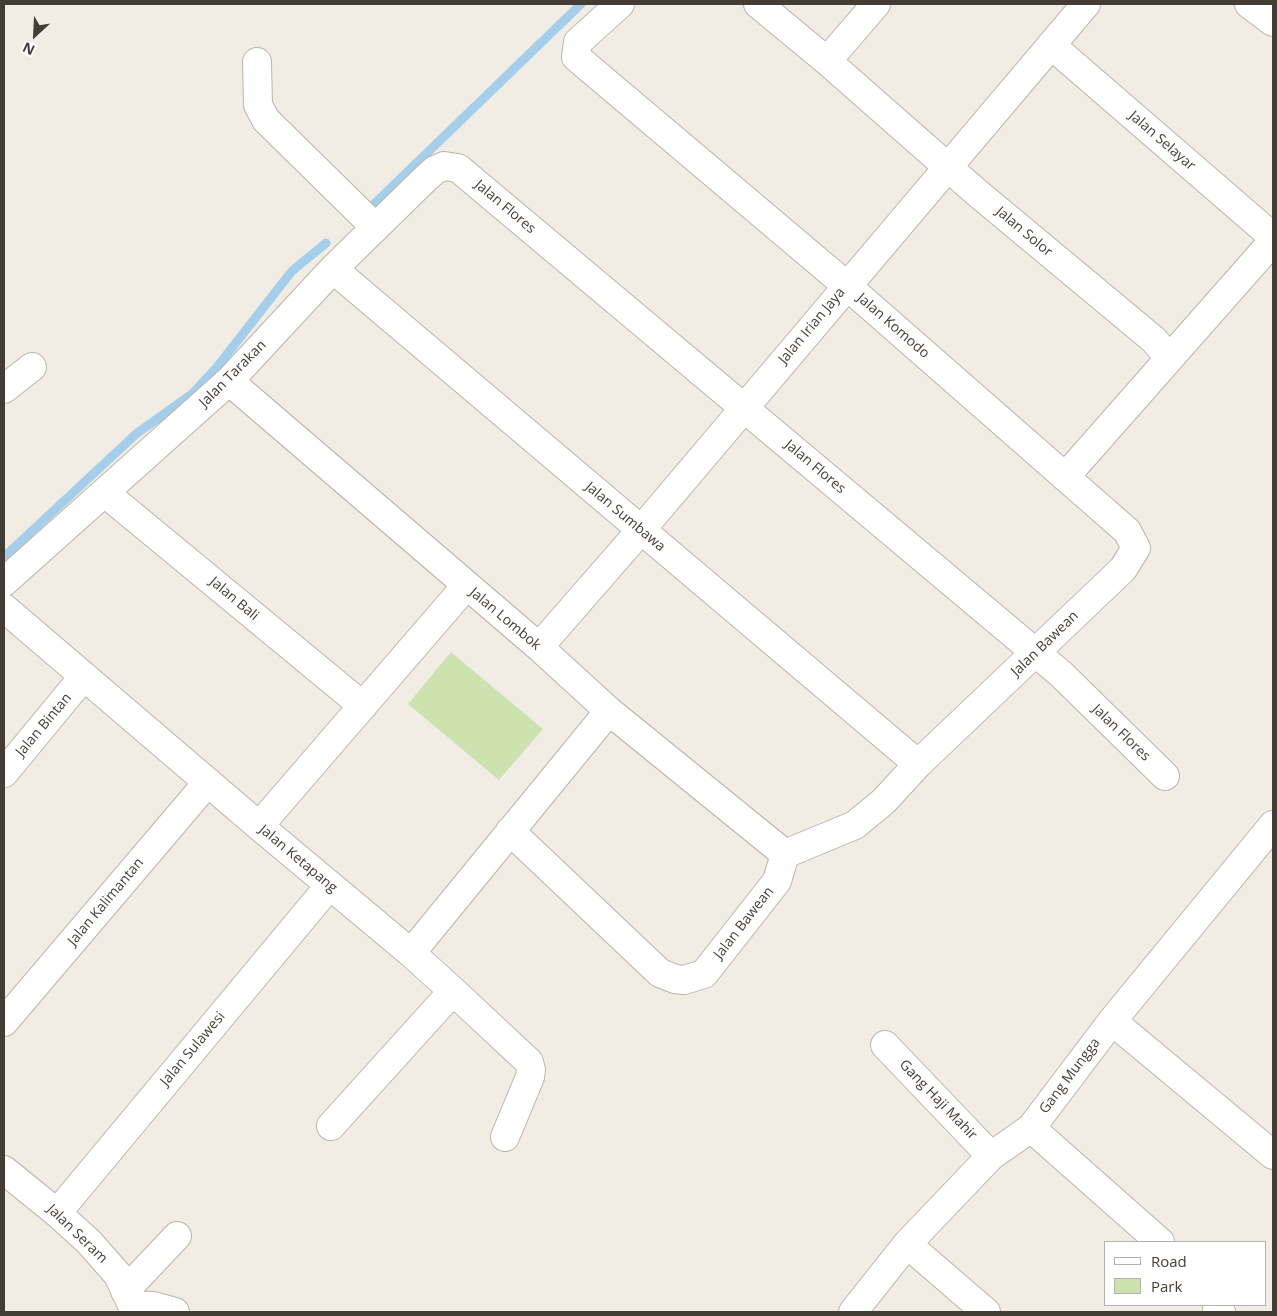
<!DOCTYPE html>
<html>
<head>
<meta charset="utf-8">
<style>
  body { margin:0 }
  #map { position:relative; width:1277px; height:1316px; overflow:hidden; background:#f1ede5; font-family:"Open Sans",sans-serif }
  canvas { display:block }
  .frame { position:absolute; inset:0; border:5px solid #433d35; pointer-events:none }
  .legend { position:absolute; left:1104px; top:1241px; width:162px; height:65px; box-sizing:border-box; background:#fff; border:1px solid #b4b1ae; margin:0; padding:6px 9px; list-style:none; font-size:15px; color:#433d35 }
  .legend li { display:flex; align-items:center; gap:10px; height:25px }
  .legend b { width:25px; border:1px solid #b4b1ae }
  .north { position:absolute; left:10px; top:10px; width:50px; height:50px; -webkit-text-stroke:4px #fff; paint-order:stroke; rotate:205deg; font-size:14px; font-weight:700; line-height:20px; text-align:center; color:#433d35 }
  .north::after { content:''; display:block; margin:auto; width:18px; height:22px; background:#433d35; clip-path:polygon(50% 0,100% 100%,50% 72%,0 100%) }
</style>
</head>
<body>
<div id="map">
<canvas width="1277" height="1316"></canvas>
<div class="frame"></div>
<ul class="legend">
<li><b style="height:6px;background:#fff"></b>Road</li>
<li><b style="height:14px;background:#cce3b0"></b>Park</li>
</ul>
<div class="north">N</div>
</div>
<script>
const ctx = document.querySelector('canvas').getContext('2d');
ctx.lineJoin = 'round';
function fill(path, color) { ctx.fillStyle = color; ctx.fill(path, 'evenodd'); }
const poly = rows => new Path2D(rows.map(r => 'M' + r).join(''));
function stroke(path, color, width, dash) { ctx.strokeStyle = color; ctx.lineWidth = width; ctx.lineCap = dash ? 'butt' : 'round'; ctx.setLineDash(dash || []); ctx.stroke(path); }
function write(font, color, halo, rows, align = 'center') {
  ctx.font = font + ' "Open Sans",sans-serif'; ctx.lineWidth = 5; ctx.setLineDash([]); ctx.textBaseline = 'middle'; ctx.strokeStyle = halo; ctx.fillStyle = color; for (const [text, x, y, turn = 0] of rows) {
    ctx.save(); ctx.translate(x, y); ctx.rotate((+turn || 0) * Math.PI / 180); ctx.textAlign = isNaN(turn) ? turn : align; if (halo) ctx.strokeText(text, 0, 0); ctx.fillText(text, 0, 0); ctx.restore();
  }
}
fill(poly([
  [451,652,543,729,499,780,408,704]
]), '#cce3b0');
stroke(poly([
  [368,210,581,4],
  [4,557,136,434,192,394,217,367,292,271,326,243]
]), '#a4ceea', 9);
const street = poly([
  [758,4,827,61,975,191,1154,340,1169,358],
  [1249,4,1273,22],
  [1051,45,1273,237],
  [827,61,876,4],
  [257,62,258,105,266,120,375,227],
  [333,269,918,764],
  [229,381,539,647,609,711,785,854],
  [4,389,32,367],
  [1065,477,1273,241],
  [105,493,363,706],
  [4,582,229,381,333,269,426,178,435,170,444,166,458,168,1061,674,1165,776],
  [4,608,259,826,411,953,453,991,529,1062,531,1070,530,1077,505,1137],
  [539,647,641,530,1086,4],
  [4,773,84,676],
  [259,826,466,586],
  [510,831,660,973,675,979,684,980,704,974,777,881,785,854,855,825,884,801,918,764,1123,569,1136,548,1127,531,846,285,576,57,578,42,620,4],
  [411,953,609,711],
  [1112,1021,1273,1155],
  [4,1022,208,782],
  [885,1045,991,1156],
  [331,1126,453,991],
  [1031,1128,1160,1242],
  [4,1170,57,1213,89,1242,118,1275,132,1305,133,1312],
  [57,1213,330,885],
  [907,1244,986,1312],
  [125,1291,177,1236],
  [132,1305,153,1306,175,1312],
  [1217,1309,1221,1312],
  [853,1312,907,1244,991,1156,1031,1128,1112,1021,1273,825]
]);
stroke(street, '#bbb5a8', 30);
stroke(street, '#fff', 28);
write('14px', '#433d35', '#fff', [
  ["Jalan Selayar",1162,141,41],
  ["Jalan Flores",505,207,40],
  ["Jalan Solor",1024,232,40],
  ["Jalan Irian Jaya",812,326,-50],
  ["Jalan Komodo",893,326,41],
  ["Jalan Tarakan",233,374,-45],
  ["Jalan Flores",815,467,40],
  ["Jalan Sumbawa",625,517,40],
  ["Jalan Bali",234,599,40],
  ["Jalan Lombok",505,619,40],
  ["Jalan Bawean",1045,644,-44],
  ["Jalan Bintan",44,725,-50],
  ["Jalan Flores",1121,733,44],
  ["Jalan Ketapang",298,859,40],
  ["Jalan Kalimantan",106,902,-50],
  ["Jalan Bawean",744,923,-52],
  ["Jalan Sulawesi",193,1049,-50],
  ["Gang Mungga",1070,1076,-53],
  ["Gang Haji Mahir",938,1100,46],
  ["Jalan Seram",77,1234,44]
]);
</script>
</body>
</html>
